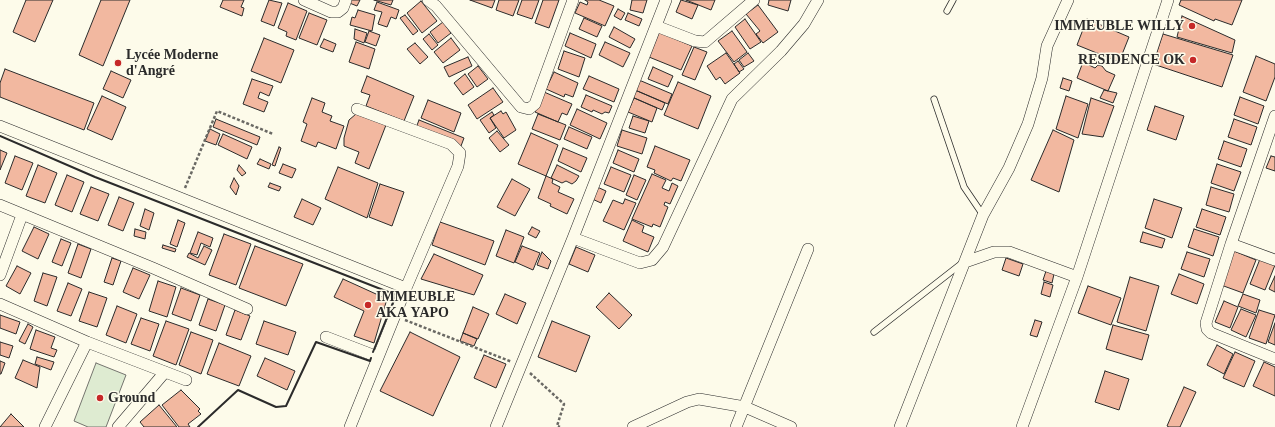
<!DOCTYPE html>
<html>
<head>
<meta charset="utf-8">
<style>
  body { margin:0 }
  canvas { display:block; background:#fdfbea }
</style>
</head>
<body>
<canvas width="1275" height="427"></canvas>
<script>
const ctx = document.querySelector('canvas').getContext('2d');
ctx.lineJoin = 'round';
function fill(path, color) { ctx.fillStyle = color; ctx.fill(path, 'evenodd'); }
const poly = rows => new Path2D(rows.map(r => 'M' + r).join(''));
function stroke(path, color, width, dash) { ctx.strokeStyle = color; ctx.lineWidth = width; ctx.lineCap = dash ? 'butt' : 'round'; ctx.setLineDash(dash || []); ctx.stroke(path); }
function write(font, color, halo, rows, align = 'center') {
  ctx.font = font + ' Georgia,serif'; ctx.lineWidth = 3; ctx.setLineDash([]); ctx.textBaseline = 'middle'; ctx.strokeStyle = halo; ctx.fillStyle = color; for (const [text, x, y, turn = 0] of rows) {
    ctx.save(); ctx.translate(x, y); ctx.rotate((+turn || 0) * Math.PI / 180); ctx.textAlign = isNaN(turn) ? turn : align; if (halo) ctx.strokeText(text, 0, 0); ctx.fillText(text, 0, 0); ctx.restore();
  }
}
const green = poly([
  [96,363,126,375,106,427,88,427,74,421,96,363]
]);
fill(green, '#deebd1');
stroke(green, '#74746e', 1);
const building = poly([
  [26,0,53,0,35,42,13,32,26,0],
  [101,0,130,0,103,66,79,55,101,0],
  [223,0,244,0,241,7,244,8,242,16,220,7,223,0],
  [269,0,282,3,274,26,261,21,269,0],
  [348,0,360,0,357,6,347,2,348,0],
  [374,0,393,0,391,5,374,0],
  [470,0,495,0,492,8,470,0],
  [499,0,519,0,513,16,496,10,499,0],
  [522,0,539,0,532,19,517,14,522,0],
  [543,0,559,0,549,28,535,23,543,0],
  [585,0,599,0,614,6,605,26,575,13,580,2,587,5,588,2,585,0],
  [632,0,647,0,643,13,630,10,632,0],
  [681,0,698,5,692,19,676,12,681,0],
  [686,0,715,0,711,10,686,0],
  [769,0,791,0,788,11,768,5,769,0],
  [1181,0,1242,0,1232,25,1215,19,1214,21,1179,5,1181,0],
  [421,1,437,21,422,33,407,13,421,1],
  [377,2,399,10,396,19,391,17,387,27,378,24,382,12,374,10,377,2],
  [288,3,307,11,296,40,286,36,287,32,278,28,288,3],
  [758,5,778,32,763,43,756,34,760,31,746,14,758,5],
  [618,9,625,13,621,20,614,16,618,9],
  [358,10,375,15,372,31,350,25,352,17,355,18,358,10],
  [309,13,327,20,317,45,299,38,309,13],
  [628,13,642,19,639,26,625,20,628,13],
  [405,15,418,31,413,35,400,18,405,15],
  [1182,16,1235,40,1232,53,1177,37,1182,16],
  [584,18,602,26,597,37,579,29,584,18],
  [745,19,761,42,750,49,735,27,745,19],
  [1087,19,1129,37,1119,62,1077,45,1087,19],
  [443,22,451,33,438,43,430,32,443,22],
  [614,27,635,39,630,48,609,37,614,27],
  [355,29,367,33,364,43,354,39,355,29],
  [369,31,380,35,376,46,365,42,369,31],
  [732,31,747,52,734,62,718,41,732,31],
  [659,32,692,46,681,70,649,57,659,32],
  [570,33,596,44,591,58,565,46,570,33],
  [429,34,438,45,432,50,423,39,429,34],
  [1163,34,1233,55,1222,87,1153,64,1163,34],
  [264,38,294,50,281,83,251,71,264,38],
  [451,38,460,50,443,63,434,52,451,38],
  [324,39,336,44,333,52,320,47,324,39],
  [356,42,375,49,369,69,349,62,356,42],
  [605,42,630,53,623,67,599,55,605,42],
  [415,43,428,57,420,64,407,49,415,43],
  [694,47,707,52,695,80,682,75,694,47],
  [564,51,585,58,579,77,558,69,564,51],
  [726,53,740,73,725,84,720,77,716,80,707,66,726,53],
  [748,53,754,61,744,67,739,60,748,53],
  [1256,56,1275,64,1275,77,1266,101,1243,92,1256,56],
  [468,57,472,66,449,77,444,67,468,57],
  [738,61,744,69,739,72,734,64,738,61],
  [1083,62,1095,68,1098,65,1102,66,1106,71,1115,75,1108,91,1077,78,1083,62],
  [478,66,488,79,477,87,468,74,478,66],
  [653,67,673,76,668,87,648,79,653,67],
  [5,69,94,103,84,130,0,97,0,83,5,69],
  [111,71,131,80,123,98,103,89,111,71],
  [554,72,578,83,573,97,565,94,564,97,546,89,554,72],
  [465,74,474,87,463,95,454,83,465,74],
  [367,76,414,96,404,121,366,106,370,95,361,92,367,76],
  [589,76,619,89,614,102,583,89,589,76],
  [1063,78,1072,81,1069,91,1060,88,1063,78],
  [252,79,273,86,269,96,260,92,258,98,268,102,264,112,243,104,252,79],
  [639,80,672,94,668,104,635,90,639,80],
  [678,82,711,96,698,129,664,115,678,82],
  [493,88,503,102,477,119,468,105,493,88],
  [635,90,665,103,662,110,632,97,635,90],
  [1104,90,1117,93,1113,103,1100,98,1104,90],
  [544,92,572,104,567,115,562,113,558,122,535,112,544,92],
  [586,95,612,106,609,113,605,112,602,114,593,110,592,112,581,107,586,95],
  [102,96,126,107,112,140,87,129,102,96],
  [1066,96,1088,104,1078,138,1056,129,1066,96],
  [1240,97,1264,106,1258,124,1234,115,1240,97],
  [312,98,325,103,322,112,332,116,330,121,344,126,336,149,318,142,316,147,301,141,307,124,303,122,312,98],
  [634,98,657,108,652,122,628,112,634,98],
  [1091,98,1114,106,1103,137,1082,134,1091,98],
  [428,100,461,113,454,132,421,118,428,100],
  [1155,106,1184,116,1176,140,1147,130,1155,106],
  [577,109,607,123,600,139,570,125,577,109],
  [501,111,503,114,506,112,516,130,504,138,490,118,501,111],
  [492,112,494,115,490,118,496,128,489,133,480,120,492,112],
  [356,114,386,125,369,169,355,163,359,152,344,146,344,138,349,120,356,114],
  [538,114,566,125,560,140,532,129,538,114],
  [633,116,649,121,645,133,629,128,633,116],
  [216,119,260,137,257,145,213,127,216,119],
  [1234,119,1257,127,1251,145,1228,137,1234,119],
  [419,120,464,138,461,146,416,128,419,120],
  [569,127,592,137,587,149,564,139,569,127],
  [210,129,220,134,216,145,205,141,210,129],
  [622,130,647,138,642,154,617,146,622,130],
  [1053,130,1074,140,1059,192,1031,180,1053,130],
  [497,131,509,145,500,152,489,138,497,131],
  [531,133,558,145,546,176,518,164,531,133],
  [223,134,252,147,247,159,218,145,223,134],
  [1224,141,1247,149,1241,167,1218,159,1224,141],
  [655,146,690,160,681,181,673,178,671,181,654,173,655,170,647,167,655,146],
  [279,147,281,148,275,166,272,165,279,147],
  [563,148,587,158,581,172,558,161,563,148],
  [0,150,7,153,0,170,0,150],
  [618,150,639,159,634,172,613,163,618,150],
  [15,156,33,163,22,190,5,183,15,156],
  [1271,156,1275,157,1275,171,1266,168,1271,156],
  [260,159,271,164,269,169,257,164,260,159],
  [283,164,296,169,292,178,279,173,283,164],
  [1217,164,1241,172,1234,191,1211,183,1217,164],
  [38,165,57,173,45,203,26,196,38,165],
  [239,165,246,173,242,176,237,170,239,165],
  [557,165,579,176,576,181,572,184,566,181,562,183,551,178,557,165],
  [338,167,378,183,367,218,325,199,338,167],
  [611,167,631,175,624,192,604,184,611,167],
  [652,174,666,180,662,188,669,191,672,183,678,186,670,204,665,202,664,205,668,207,660,227,653,224,652,227,632,219,652,174],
  [67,175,84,182,72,212,55,205,67,175],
  [634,175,646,180,637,200,626,195,634,175],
  [546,176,553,179,552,183,560,187,558,192,574,199,567,214,550,206,551,204,538,198,546,176],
  [234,178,239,186,236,195,230,187,234,178],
  [512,179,530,189,515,216,497,207,512,179],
  [270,183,281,187,279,191,268,187,270,183],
  [380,184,404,192,392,226,369,217,380,184],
  [595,186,606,191,601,203,590,198,595,186],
  [91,187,109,194,98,221,80,214,91,187],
  [1211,187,1234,194,1229,212,1206,205,1211,187],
  [119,197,134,203,123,231,108,225,119,197],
  [302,199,321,208,313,225,294,217,302,199],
  [625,199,636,203,624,230,603,221,613,200,623,204,625,199],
  [1154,199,1182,208,1172,238,1145,228,1154,199],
  [145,209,154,213,149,230,140,226,145,209],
  [1202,209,1226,217,1220,235,1196,227,1202,209],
  [178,220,185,223,177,247,170,244,178,220],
  [632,220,644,226,642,232,654,237,648,252,623,241,632,220],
  [440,222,494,241,485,265,432,245,440,222],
  [34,227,49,234,38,259,22,251,34,227],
  [532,227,540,231,536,238,528,234,532,227],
  [135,229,146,232,145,239,134,236,135,229],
  [1194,229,1219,237,1213,256,1188,247,1194,229],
  [506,230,524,237,514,263,496,256,506,230],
  [198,232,213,238,210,247,201,243,197,255,190,253,198,232],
  [1143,232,1165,239,1162,248,1140,242,1143,232],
  [224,234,251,244,236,285,209,275,224,234],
  [61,239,71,243,62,266,52,262,61,239],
  [78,244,91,249,81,278,68,273,78,244],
  [163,245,176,249,175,252,162,248,163,245],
  [204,246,212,250,205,265,187,257,189,253,198,258,204,246],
  [255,246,303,264,286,306,239,288,255,246],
  [522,246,540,253,533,270,515,262,522,246],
  [576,247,595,255,588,272,569,264,576,247],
  [1234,251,1256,260,1243,293,1221,285,1234,251],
  [542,252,551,261,548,269,537,265,542,252],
  [1187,252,1210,259,1204,277,1181,269,1187,252],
  [434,254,483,275,474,295,421,279,434,254],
  [112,258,121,261,113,285,104,282,112,258],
  [1006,258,1023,264,1019,276,1002,270,1006,258],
  [1260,259,1275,265,1265,290,1250,284,1260,259],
  [17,266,31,273,20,294,6,286,17,266],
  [133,268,150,275,139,299,123,292,133,268],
  [1046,271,1054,274,1052,283,1043,280,1046,271],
  [43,273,57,277,47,306,34,301,43,273],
  [1179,274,1204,284,1197,304,1171,294,1179,274],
  [1275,276,1275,292,1269,289,1275,276],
  [1130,277,1159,286,1146,331,1117,322,1130,277],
  [343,279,387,299,374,343,354,336,364,311,334,297,343,279],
  [158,281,176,287,167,317,149,311,158,281],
  [1044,282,1053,285,1050,297,1041,294,1044,282],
  [68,283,82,289,71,316,57,311,68,283],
  [1088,286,1121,298,1111,325,1078,313,1088,286],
  [181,288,200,295,191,321,172,314,181,288],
  [89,292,107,298,97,327,79,321,89,292],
  [609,293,632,315,619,329,596,307,609,293],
  [505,294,526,303,517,324,496,314,505,294],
  [1243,294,1260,300,1256,313,1238,306,1243,294],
  [208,299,225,305,216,331,199,325,208,299],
  [1224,301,1238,307,1230,328,1215,322,1224,301],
  [117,306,137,314,126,343,106,335,117,306],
  [473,307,489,314,478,339,463,333,473,307],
  [1241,309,1256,315,1246,337,1231,330,1241,309],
  [235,310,250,316,241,340,226,335,235,310],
  [1259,310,1275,315,1266,344,1249,338,1259,310],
  [0,315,20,322,16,334,0,328,0,315],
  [141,318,159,324,150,351,131,344,141,318],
  [1035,320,1042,322,1037,337,1030,335,1035,320],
  [166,321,189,329,176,365,153,356,166,321],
  [264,321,296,332,288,355,256,344,264,321],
  [552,321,590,336,576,372,538,357,552,321],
  [1275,323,1275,345,1268,342,1275,323],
  [28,324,33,327,25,344,19,341,28,324],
  [1113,325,1149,335,1142,360,1106,349,1113,325],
  [36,330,55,337,51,348,57,350,54,357,30,349,36,330],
  [191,332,213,340,201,374,179,365,191,332],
  [410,332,460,357,433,416,380,391,410,332],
  [463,333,477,339,474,346,460,341,463,333],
  [0,342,13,346,9,358,0,355,0,342],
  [219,343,251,356,239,386,207,374,219,343],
  [1217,345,1233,354,1224,374,1207,365,1217,345],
  [1235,352,1255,361,1244,387,1223,378,1235,352],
  [484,355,506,364,496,388,474,378,484,355],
  [37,357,54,362,51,370,35,364,37,357],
  [265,358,295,371,287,390,257,376,265,358],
  [23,360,40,367,37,388,15,378,23,360],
  [0,361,5,363,1,374,0,374,0,361],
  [1264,362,1275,367,1275,396,1253,386,1264,362],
  [1105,371,1129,379,1119,410,1095,402,1105,371],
  [1184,387,1196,392,1180,427,1169,427,1167,426,1184,387],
  [181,390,200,409,198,411,201,414,188,424,190,427,179,427,162,405,181,390],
  [159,405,177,427,144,427,140,422,159,405],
  [11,414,24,427,0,427,11,414]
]);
fill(building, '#f2b8a0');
stroke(building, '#2b2b2b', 1);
const service = poly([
  [947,11,953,0],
  [934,99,964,187,983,215],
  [874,332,961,264]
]);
const minor = poly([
  [304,0,331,12,338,12,343,8,346,0],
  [428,0,436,6,521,107,529,109,535,104,573,0],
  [656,26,695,41,705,42,754,0],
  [357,109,451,144,460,153,458,166,406,288],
  [1275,116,1231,244,1206,323,1207,329,1211,333,1275,359],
  [0,126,406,288,350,427],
  [0,205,153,268,247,309],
  [573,238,640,263,652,260,663,247,732,99,781,51,804,24,818,0],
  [1231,244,1275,260],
  [965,262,994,252,1009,252,1077,277],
  [0,275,22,215],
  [0,304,87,342,186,380],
  [326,337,378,357],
  [45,427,87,342],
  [118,427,165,372],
  [496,427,573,238,666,0],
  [633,427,687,402,699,399,745,407,791,427],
  [736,427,808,249],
  [900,427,983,215,1009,168,1028,124,1042,78,1047,46,1068,0],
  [1022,427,1077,277,1168,0]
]);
stroke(service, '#2b2b2b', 7);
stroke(minor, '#2b2b2b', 12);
stroke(poly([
  [185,188,217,111,273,134],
  [405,320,512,362],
  [530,373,564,404,557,426,560,427]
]), '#6a6964', 2.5, [3, 2]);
stroke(service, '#fdfbea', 5.5);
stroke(minor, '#fdfbea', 11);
stroke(poly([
  [0,136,95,177,396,295,373,352],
  [198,427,238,390,276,407,286,406,316,342,370,361,371,358]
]), '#2b2b2b', 2);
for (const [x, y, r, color] of [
  [1192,26,4,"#c62828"],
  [1193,60,4,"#c62828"],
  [118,63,4,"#c62828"],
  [368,305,4,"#c62828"],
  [100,398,4,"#c62828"]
]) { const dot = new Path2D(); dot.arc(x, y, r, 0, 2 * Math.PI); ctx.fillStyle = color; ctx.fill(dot); stroke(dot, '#fdfbea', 1.5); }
write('bold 14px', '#2b2b2b', '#fdfbea', [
  ["IMMEUBLE WILLY",1184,26,"right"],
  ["Lycée Moderne",126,55],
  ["d'Angré",126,71],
  ["RESIDENCE OK",1185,60,"right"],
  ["IMMEUBLE",376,297],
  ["AKA YAPO",376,313],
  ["Ground",108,398]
], 'left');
</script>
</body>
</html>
